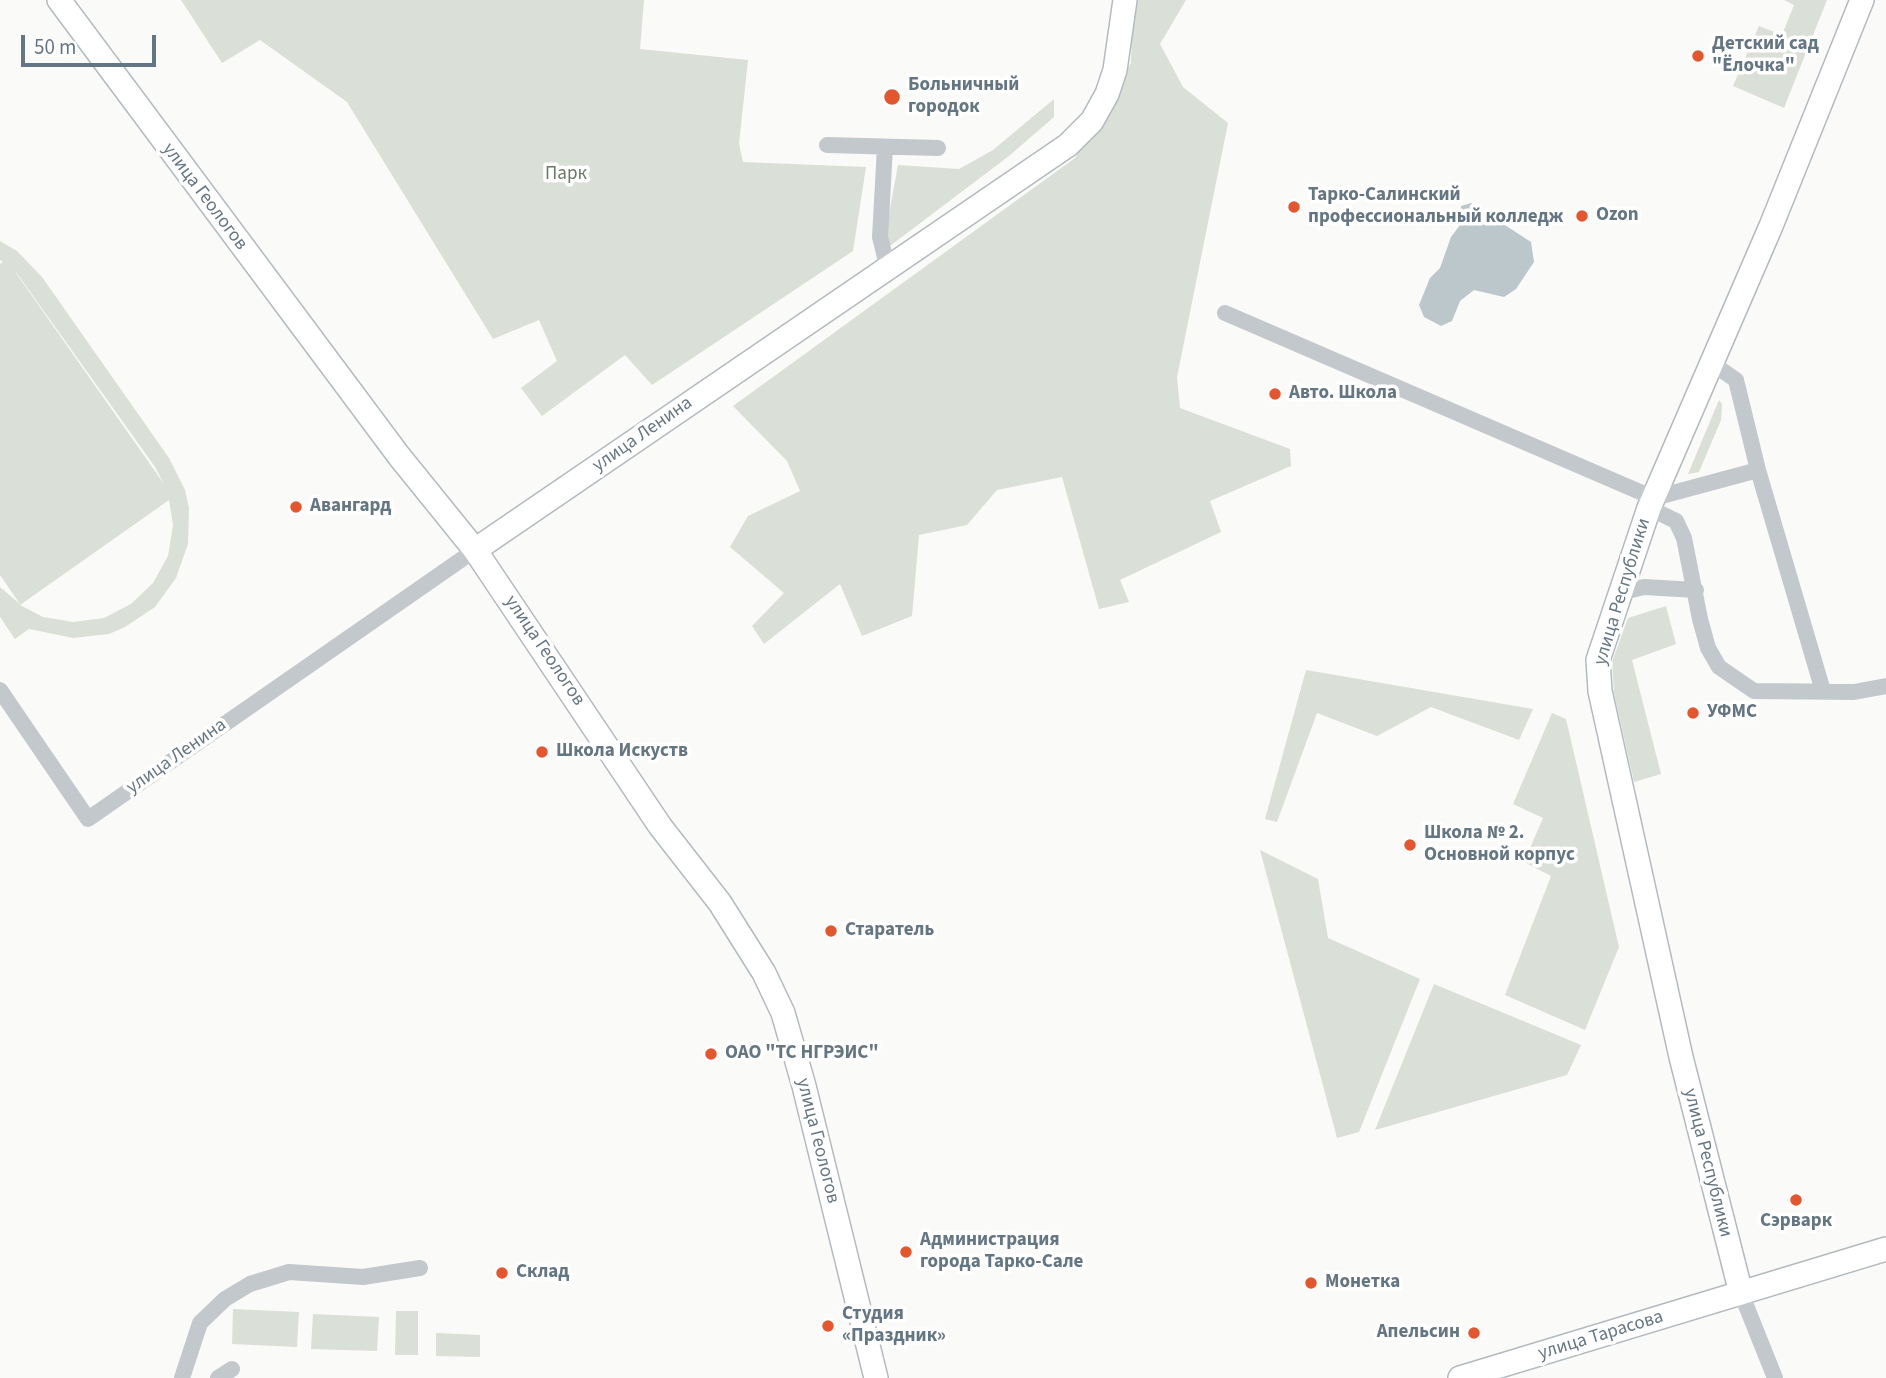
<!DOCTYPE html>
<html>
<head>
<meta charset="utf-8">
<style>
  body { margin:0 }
  #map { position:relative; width:1886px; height:1378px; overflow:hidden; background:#fafaf8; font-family:"Source Sans 3",sans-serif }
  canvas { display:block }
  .scale { position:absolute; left:21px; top:35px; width:135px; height:32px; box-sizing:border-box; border:4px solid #657683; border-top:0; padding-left:9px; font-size:21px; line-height:24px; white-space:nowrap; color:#657683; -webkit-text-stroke:5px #fff; paint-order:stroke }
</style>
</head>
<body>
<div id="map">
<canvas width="1886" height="1378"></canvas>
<div class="scale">50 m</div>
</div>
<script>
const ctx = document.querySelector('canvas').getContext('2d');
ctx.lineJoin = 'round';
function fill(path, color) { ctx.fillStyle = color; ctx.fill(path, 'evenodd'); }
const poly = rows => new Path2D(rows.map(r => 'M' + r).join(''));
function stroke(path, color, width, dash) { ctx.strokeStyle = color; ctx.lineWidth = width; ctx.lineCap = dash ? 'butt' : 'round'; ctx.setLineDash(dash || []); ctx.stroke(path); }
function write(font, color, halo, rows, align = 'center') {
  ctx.font = font + ' "Source Sans 3",sans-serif'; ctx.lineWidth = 7; ctx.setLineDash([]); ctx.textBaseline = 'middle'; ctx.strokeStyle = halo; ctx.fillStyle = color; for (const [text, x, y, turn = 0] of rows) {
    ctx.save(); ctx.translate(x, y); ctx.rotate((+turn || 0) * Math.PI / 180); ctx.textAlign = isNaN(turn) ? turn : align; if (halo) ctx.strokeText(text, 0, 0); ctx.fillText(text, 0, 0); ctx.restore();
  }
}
fill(poly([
  [181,0,644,0,640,49,748,60,739,144,743,162,866,167,853,251,652,385,625,355,542,416,521,388,557,361,539,320,493,339,347,102,260,40,222,63],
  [1133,0,1186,0,1160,44,1183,87,1228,123,1177,377,1180,408,1290,449,1291,466,1210,501,1221,532,1120,580,1129,602,1099,609,1062,477,997,490,967,525,919,535,912,616,862,636,840,584,764,644,752,626,784,593,730,547,748,516,800,491,787,461,733,406,1075,158,1131,63],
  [1784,0,1827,0,1784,108,1733,86,1759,26,1782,35,1794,5],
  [1054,99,1054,117,1009,156,882,252,898,165,959,169,993,150],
  [0,241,17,251,42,277,169,458,185,490,189,508,188,544,176,578,155,607,125,627,109,634,73,638,29,629,15,639,0,617,0,587,20,604,0,575,0,264,3,262,0,260],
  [16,272,155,467,164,484,16,273],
  [169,500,173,525,168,556,153,583,131,604,104,618,73,622,43,617,20,605],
  [1719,400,1722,404,1721,420,1699,472,1688,474],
  [1666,606,1676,644,1632,660,1661,774,1634,782,1614,693,1612,662,1628,618],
  [1306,670,1533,709,1519,740,1431,707,1377,736,1317,713,1277,822,1265,819],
  [1552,713,1566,719,1619,947,1585,1030,1505,995,1551,876,1524,862,1543,818,1513,804],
  [1260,850,1318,879,1328,938,1420,979,1359,1132,1337,1138],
  [1434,984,1581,1045,1567,1075,1375,1130],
  [233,1309,299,1312,297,1347,232,1344],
  [396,1311,418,1311,418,1355,395,1355],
  [313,1314,379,1317,377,1351,311,1349],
  [436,1333,480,1335,480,1357,436,1356]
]), '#dadfd7');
fill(poly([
  [1471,203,1531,242,1534,262,1516,289,1504,297,1474,290,1460,301,1452,321,1441,326,1424,317,1419,305,1430,278,1440,268,1451,237,1460,225,1461,206]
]), '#bbc7cb');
const secondary = poly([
  [59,0,399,456,475,550,660,826,720,903,764,973,783,1013,804,1086,876,1378],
  [475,550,1068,145,1092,121,1107,94,1115,70,1125,0],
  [1741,1293,1681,1057,1600,691,1598,660,1649,508,1771,226,1862,0],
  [1460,1378,1886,1249]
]);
stroke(secondary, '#b3babf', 26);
stroke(poly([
  [827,145,938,148],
  [885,147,880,237,888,269],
  [1225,313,1654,498,1758,470,1736,380,1713,364],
  [1758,470,1823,691],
  [1649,508,1676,521,1684,538,1700,619,1708,648,1719,667,1754,691,1854,692,1886,686],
  [1619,593,1644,587,1696,590],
  [0,690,88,819,475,550],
  [1741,1293,1775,1378],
  [182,1378,200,1323,225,1299,250,1284,289,1272,363,1277,420,1268],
  [218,1378,232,1369]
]), '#c3c8cc', 16);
stroke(secondary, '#fff', 23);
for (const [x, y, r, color] of [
  [1698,56,7,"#e4572e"],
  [892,97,9,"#e4572e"],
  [1294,207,7,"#e4572e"],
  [1582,216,7,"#e4572e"],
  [1275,394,7,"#e4572e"],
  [296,507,7,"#e4572e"],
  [1693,713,7,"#e4572e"],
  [542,752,7,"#e4572e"],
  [1410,845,7,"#e4572e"],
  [831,931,7,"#e4572e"],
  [711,1054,7,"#e4572e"],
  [1796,1200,7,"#e4572e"],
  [906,1252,7,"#e4572e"],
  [502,1273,7,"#e4572e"],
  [1311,1283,7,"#e4572e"],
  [828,1326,7,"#e4572e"],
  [1474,1333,7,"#e4572e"]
]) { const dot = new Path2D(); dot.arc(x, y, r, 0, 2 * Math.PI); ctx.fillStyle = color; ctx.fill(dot); stroke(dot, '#fff', 2.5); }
write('bold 19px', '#657683', '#fff', [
  ["Детский сад",1712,45],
  ["\"Ёлочка\"",1712,67],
  ["Больничный",908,86],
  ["городок",908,108],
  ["Тарко-Салинский",1308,196],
  ["профессиональный колледж",1308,218],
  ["Ozon",1596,216],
  ["Авто. Школа",1289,394],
  ["Авангард",310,507],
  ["УФМС",1707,713],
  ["Школа Искуств",556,752],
  ["Школа № 2.",1424,834],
  ["Основной корпус",1424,856],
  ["Старатель",845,931],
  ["ОАО \"ТС НГРЭИС\"",725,1054],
  ["Сэрварк",1796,1222,"center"],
  ["Администрация",920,1241],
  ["города Тарко-Сале",920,1263],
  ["Склад",516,1273],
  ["Монетка",1325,1283],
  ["Студия",842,1315],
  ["«Праздник»",842,1337],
  ["Апельсин",1460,1333,"right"]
], 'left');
write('19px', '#687a64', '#fff', [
  ["Парк",566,175]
]);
write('19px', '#657683', '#fff', [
  ["улица Геологов",204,197,53],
  ["улица Ленина",643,435,-35],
  ["улица Республики",1623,592,-73],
  ["улица Геологов",544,651,56],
  ["улица Ленина",177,757,-35],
  ["улица Геологов",817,1141,76],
  ["улица Республики",1707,1163,76],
  ["улица Тарасова",1601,1336,-17]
]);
</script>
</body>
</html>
